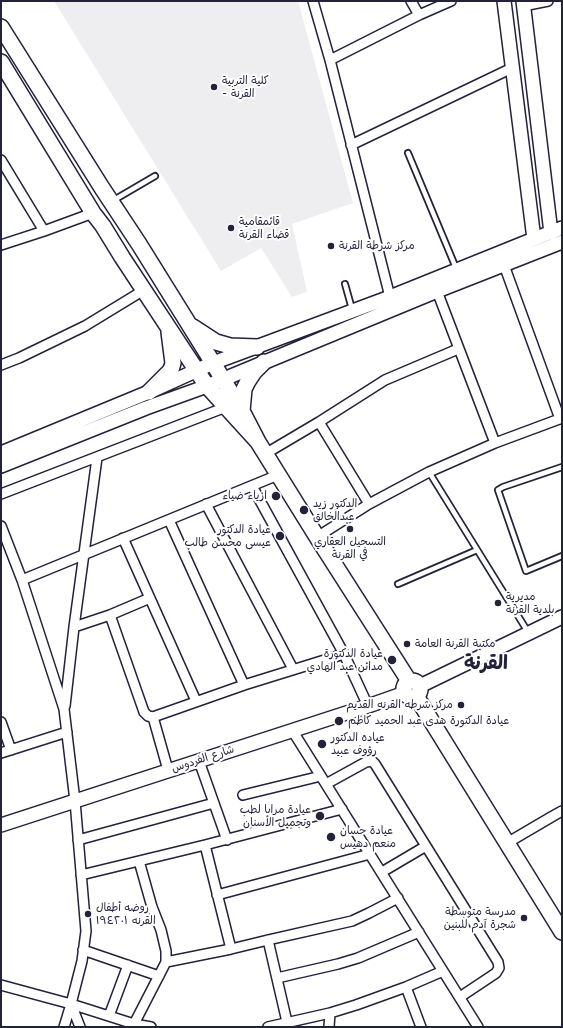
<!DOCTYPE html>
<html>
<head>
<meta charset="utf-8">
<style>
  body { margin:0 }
  #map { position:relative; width:563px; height:1028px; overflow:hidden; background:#fff; font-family:"Playpen Sans",sans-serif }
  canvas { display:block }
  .frame { position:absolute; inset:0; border:2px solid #22223b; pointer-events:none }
</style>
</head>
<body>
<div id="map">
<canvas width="563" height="1028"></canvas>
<div class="frame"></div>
</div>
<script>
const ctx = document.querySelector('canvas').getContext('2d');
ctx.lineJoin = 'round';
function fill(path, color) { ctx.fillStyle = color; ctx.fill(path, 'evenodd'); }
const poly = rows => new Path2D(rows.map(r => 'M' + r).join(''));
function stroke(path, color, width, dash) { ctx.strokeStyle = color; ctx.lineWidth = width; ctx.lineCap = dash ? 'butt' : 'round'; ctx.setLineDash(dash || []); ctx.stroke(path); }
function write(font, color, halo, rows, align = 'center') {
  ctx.font = font + ' "Playpen Sans","Playpen Sans Arabic",sans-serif'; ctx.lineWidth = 4; ctx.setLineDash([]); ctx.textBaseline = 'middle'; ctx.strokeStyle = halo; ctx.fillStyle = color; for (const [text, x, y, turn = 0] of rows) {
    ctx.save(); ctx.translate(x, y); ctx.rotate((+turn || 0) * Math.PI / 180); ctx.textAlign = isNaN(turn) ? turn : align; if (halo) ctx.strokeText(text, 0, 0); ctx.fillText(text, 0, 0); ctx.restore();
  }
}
fill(poly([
  [54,1,298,1,353,203,292,224,307,292,292,297,261,248,221,271]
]), '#eeeef1');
const lane = poly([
  [408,153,456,268],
  [114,200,155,176],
  [345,284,352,309],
  [562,467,503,487,498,490,526,571,562,556],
  [429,472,528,632],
  [398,584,477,550]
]);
const street = poly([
  [313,1,330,60,390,297],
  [411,1,419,15],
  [523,6,548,1],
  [330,60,419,15,451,1],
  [351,145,512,68],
  [1,160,44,231],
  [1,245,44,231,93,213],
  [504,265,560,419],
  [437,291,495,443],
  [1,365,19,358,85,326,144,290],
  [319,422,369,504],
  [265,454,319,422,385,380,458,349],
  [252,486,344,654,368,706],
  [1,494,226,407],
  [206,504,293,669],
  [169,520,244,685],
  [1,526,22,580,64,709,75,801,86,931,82,961,71,1004,64,1027],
  [317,537,369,504,429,472,495,443,562,418],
  [123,538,196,701],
  [22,580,278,475],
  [110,615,144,712,148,716,153,717,244,685,344,654],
  [74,627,110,615,150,598],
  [65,706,74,627,97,458],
  [153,717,168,770],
  [1,722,11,750],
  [292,730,478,1027],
  [1,753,67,732],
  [199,761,227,840],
  [326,784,366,762,372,761,375,764,498,962,499,968,496,973,460,997],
  [243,795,321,776],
  [78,840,214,803],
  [507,843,553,816,562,811],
  [205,845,231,949],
  [382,872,426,846],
  [81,875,205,845,342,809],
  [217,895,370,854],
  [268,940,287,1022],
  [83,950,159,976],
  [166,962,231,949,268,940,352,921,369,913,398,898],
  [277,978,338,964,358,958,419,932],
  [1,985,71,1004,134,1024,151,1027],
  [406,987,421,1027],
  [71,1004,80,1027],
  [109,1016,128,965],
  [134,1024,166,962,166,951,161,930,152,907,139,861],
  [268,1027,330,1013,356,1005,406,987,443,971],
  [329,1027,330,1013]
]);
const secondary = poly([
  [504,1,534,239],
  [523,1,551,233],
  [1,453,149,392,213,363,390,297,534,239,562,228],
  [1,466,146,408,207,386,437,291,562,242],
  [420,686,562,617],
  [1,825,368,706,405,693]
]);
const primary = poly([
  [1,27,102,188,139,244,213,363,242,411,258,442,207,386,197,371,122,257,103,226,93,213,1,62],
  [193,327,216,342,230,346,257,347],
  [149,392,171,370,173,363,169,332],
  [242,411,244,389,248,381,254,372,264,362],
  [258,442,317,537,409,681],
  '404 689a8 8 0 1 1 16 0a8 8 0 1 1-16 0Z',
  [416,696,562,932]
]);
stroke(lane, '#22223b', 8);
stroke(street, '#22223b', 12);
stroke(secondary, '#22223b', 16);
stroke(primary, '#22223b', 18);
stroke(lane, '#fff', 4.5);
stroke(street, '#fff', 9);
stroke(secondary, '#fff', 13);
stroke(primary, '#fff', 15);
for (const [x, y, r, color] of [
  [214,87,4,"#22223b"],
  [231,228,4,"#22223b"],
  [331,246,4,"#22223b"],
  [276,496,5,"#22223b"],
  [304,510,5,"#22223b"],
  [350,529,4,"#22223b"],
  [280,536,5,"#22223b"],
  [498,603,4,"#22223b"],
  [407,644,4,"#22223b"],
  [392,660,5,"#22223b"],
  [461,705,4,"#22223b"],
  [339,721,5,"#22223b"],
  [322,744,5,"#22223b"],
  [320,816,5,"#22223b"],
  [331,837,5,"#22223b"],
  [88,914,4,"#22223b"],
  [524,918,4,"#22223b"]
]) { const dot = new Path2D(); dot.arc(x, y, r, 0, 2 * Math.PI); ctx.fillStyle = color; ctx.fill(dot); stroke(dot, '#fff', 1.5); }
write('11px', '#22223b', '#fff', [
  ["كلية التربية",222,81],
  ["- القرنة",222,94],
  ["قائمقامية",239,222],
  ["قضاء القرنة",239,235],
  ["مركز شرطة القرنة",339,246],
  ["ازياء ضياء",267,496,"right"],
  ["الدكتور زيد",313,504],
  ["عبدالخالق",313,517],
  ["عيادة الدكتور",271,530,"right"],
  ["عيسى محسن طالب",271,543,"right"],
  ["التسجيل العقاري",350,542,"center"],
  ["في القرنة",350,555,"center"],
  ["مديرية",506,597],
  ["بلدية القرنة",506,610],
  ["مكتبة القرنة العامة",415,644],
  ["عيادة الدكتورة",383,654,"right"],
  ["مدائن عبد الهادي",383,667,"right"],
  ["مركز شرطه القرنه القديم",453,705,"right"],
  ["عيادة الدكتورة هدى عبد الحميد كاظم",348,721],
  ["عياده الدكتور",331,738],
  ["رؤوف عبيد",331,751],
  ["عيادة مرايا لطب",311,810,"right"],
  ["وتجميل الأسنان",311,823,"right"],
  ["عيادة حسان",340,831],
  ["منعم دهيس",340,844],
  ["روضه أطفال",96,908],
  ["القرنه ١٩٤٢٠١",96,921],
  ["مدرسة متوسطة",516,912,"right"],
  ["شجرة آدم للبنين",516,925,"right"]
], 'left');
write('11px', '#22223b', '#fff', [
  ["شارع الفردوس",203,759,-18]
]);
write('bold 19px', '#22223b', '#fff', [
  ["القرنة",486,664]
]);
</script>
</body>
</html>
